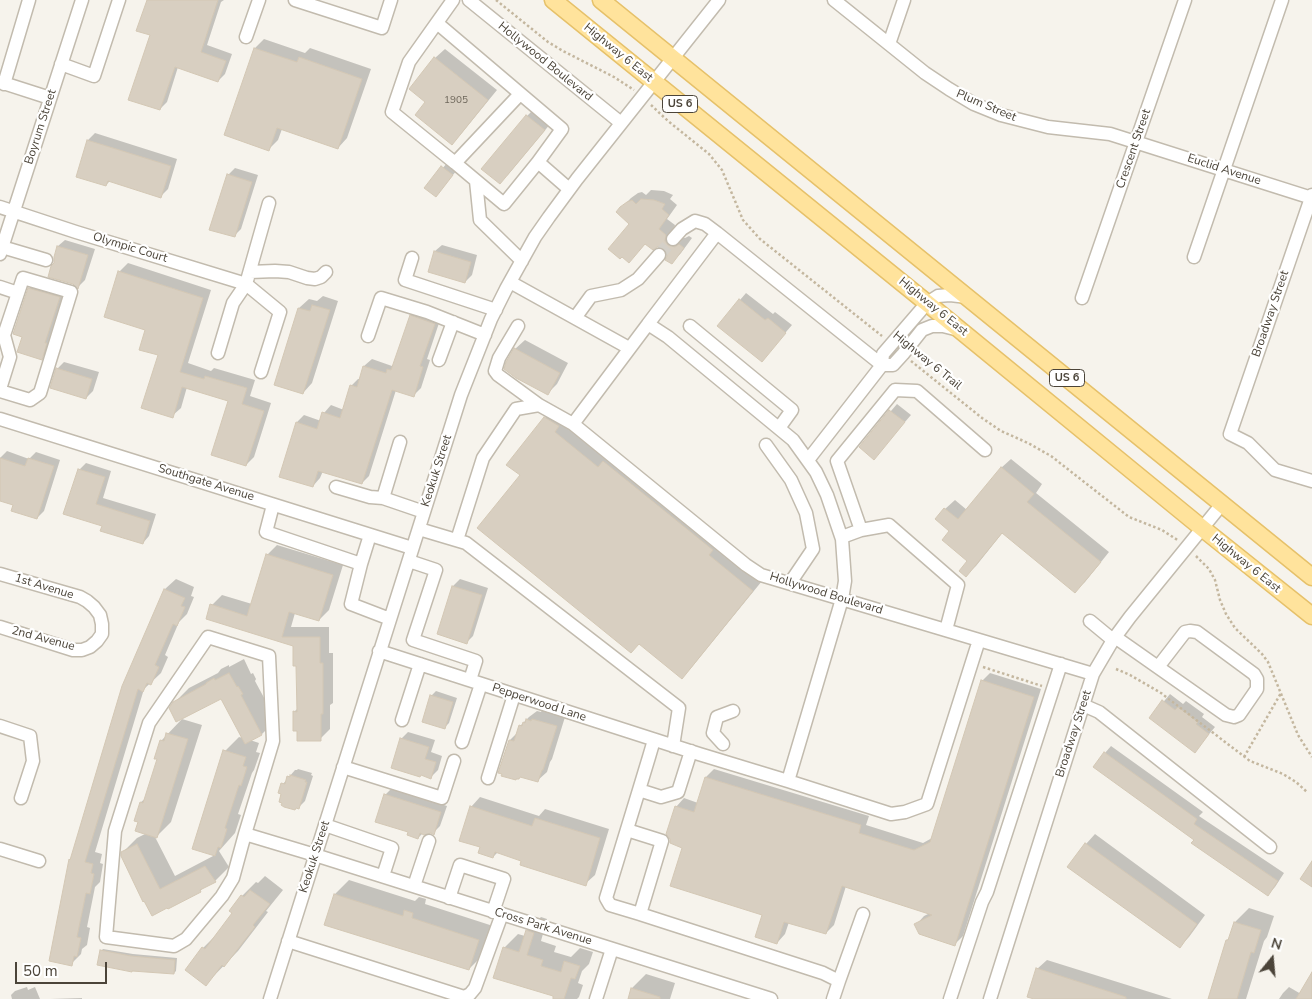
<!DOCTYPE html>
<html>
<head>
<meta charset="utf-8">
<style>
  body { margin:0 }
  #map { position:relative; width:1312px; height:999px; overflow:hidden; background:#f6f3ec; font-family:"Nunito Sans",sans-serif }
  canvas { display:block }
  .north { position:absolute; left:1247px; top:934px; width:50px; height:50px; -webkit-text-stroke:4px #fff; paint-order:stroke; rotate:17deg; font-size:14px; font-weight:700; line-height:20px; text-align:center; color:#4b4439 }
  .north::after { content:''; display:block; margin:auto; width:18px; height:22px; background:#4b4439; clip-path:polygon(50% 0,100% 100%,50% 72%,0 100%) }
  .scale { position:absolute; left:15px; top:962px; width:92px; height:22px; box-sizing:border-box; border:2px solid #4b4439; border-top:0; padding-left:6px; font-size:15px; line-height:18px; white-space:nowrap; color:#4b4439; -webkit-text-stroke:4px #fff; paint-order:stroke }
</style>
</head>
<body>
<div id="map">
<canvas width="1312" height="999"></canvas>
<div class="north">N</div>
<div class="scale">50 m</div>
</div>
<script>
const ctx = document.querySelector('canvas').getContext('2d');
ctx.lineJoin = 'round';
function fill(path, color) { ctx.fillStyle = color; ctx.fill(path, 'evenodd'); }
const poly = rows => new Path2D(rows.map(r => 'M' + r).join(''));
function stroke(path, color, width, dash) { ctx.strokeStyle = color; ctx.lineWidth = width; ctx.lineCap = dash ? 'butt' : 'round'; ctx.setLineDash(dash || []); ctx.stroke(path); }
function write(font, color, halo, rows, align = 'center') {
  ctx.font = font + ' "Nunito Sans",sans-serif'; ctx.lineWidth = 4.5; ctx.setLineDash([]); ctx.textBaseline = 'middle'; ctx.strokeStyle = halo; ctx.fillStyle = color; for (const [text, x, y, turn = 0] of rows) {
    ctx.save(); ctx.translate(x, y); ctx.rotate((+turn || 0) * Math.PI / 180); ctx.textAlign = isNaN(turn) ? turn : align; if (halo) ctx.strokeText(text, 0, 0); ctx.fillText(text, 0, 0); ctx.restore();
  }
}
fill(poly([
  [148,0,224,0,221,2,207,45,232,54,225,74,218,81,178,67,167,102,160,109],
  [264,39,305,53,310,48,371,69,347,138,338,148,282,129,278,140,269,149,225,135,255,48],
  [445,49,497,90,461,134,452,144,435,58],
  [534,109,551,123,507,176,527,116],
  [95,133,177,159,168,189,161,196,110,181,106,185,78,176,88,140],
  [447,163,457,170,436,196,426,188],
  [235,168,258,175,241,229,234,236,228,175],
  [651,190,664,191,673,195,670,199,677,205,667,219,675,225,674,231,677,236,685,238,689,236,692,238,681,253,671,263,668,251,662,246,646,243,629,261,631,224,621,208,631,198,638,193,642,192,646,195],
  [65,240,95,249,85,280,78,287,55,263,58,246],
  [442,245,477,255,472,275,465,282,435,251],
  [128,263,211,290,188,363,211,371,214,368,255,380,250,396,271,403,254,457,246,465,230,400,187,387,181,408,172,416,159,355,147,329,106,316,120,271],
  [39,279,68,288,51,349,41,358,24,336,29,289],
  [746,293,773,314,775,312,792,325,762,360,740,300],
  [323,296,338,301,312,383,303,393,276,384,299,308,309,299,317,301],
  [418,309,441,317,427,359,430,360,421,388,413,396,396,390,369,476,362,483,323,471,320,478,313,486,297,422,304,415,321,421,324,413,331,405,344,410,351,386,358,379,360,379,364,366,372,359,392,366,395,363,411,316],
  [525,340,568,363,557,384,548,393,515,349],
  [64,362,99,372,93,391,86,398,57,369],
  [897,404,911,415,874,458,860,447],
  [555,409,762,581,691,668,682,677,521,475,545,418],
  [7,451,29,459,36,452,60,460,44,511,37,518,15,504,0,500,0,458],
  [1011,459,1042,484,1036,493,1109,552,1085,582,1075,591,1003,532,976,566,966,575,969,560,951,530,945,509,955,500,967,510,1001,468],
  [86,463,111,471,103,498,156,514,149,536,143,543,103,525,79,470],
  [277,545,343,565,329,610,319,620,295,613,291,627,329,627,329,653,333,653,333,703,330,705,330,729,320,739,298,730,294,712,298,708,297,665,294,645,212,605,222,595,252,604,267,555],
  [176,579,194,587,191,596,194,597,187,614,179,622,165,655,168,657,161,673,144,689,95,852,102,854,100,863,103,864,100,882,95,887,87,927,90,928,87,945,82,949,81,954,71,964,50,960,123,686,165,589],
  [460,579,488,588,473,636,467,642,438,634,453,586],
  [244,659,251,674,253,673,256,679,255,681,276,720,262,734,250,740,259,743,256,752,260,753,254,770,252,773,238,814,241,815,235,833,219,851,229,867,215,881,204,887,200,891,168,908,123,852,137,838,147,833,140,821,136,820,141,802,146,798,158,759,161,741,182,719,202,725,171,822,157,836,154,835,175,876,215,855,225,751,239,737,243,738,222,697,174,703,189,688,218,673,221,669,229,665,229,667],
  [990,673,1041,689,963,936,955,944,916,925,924,916,930,913,846,886,834,925,826,933,789,922,785,934,777,943,763,914,683,847,676,807,684,798,698,803,706,777,714,769,869,816,866,825,923,843,932,838,982,681],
  [436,691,457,698,449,723,444,728,431,696],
  [1170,694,1183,704,1186,701,1204,714,1202,717,1215,727,1195,751,1150,718],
  [542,710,565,717,552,759,550,762,547,772,537,781,510,740,518,732,520,726,529,717,537,711,541,712],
  [408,732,435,740,431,752,442,756,438,770,431,777,401,739],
  [1111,746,1203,812,1199,816,1284,873,1275,887,1268,894,1196,839,1105,753],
  [298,769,312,773,311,775,313,776,305,801,298,808,283,784,295,770,297,770],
  [392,788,447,806,440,826,433,833,423,833,418,838,409,832,385,795],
  [480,797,539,816,545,809,609,829,595,875,585,884,523,860,498,852,493,857,481,847,471,807],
  [1095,834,1205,915,1189,937,1179,947,1086,844],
  [265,876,283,890,266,911,268,912,238,951,206,984,203,948,217,934,233,913,231,911,242,896,256,882,258,883],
  [349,880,415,901,419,897,426,899,425,904,493,926,483,955,469,969,335,894],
  [1249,908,1274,916,1267,937,1264,941,1246,999,1209,999,1227,940,1230,937,1235,922],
  [541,917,547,919,541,941,556,946,554,952,571,957,580,948,593,952,589,964,582,971,578,983,583,985,579,997,577,999,554,999,555,996,504,948,518,934,525,936,527,931],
  [103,949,133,954,177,958,176,971,174,973,101,951],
  [1047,960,1172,999,1039,999,1037,969],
  [646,974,675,983,670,999,629,999,632,988],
  [1312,975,1312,999,1279,999,1283,993,1289,987,1301,994],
  [27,987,28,990,35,987,40,999,12,999,11,995,15,991],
  [82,998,82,999,50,999]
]), '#0003');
const building = poly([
  [147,0,218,0,201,52,226,61,218,82,175,67,160,110,128,100,150,35,136,31,147,0],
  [254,48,297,62,299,57,362,79,338,149,277,128,269,151,224,135,254,48],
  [434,57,488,100,452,145,415,115,425,102,409,89,434,57],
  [526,115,545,130,500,184,481,169,526,115],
  [87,140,171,166,161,198,108,181,106,186,76,177,87,140],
  [441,166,453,175,436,197,424,188,441,166],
  [227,174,252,182,235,237,209,230,227,174],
  [641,199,654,200,665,204,662,209,669,215,659,229,666,235,665,241,668,245,675,247,679,244,684,248,672,264,665,260,667,256,666,252,661,247,657,247,653,250,645,244,629,263,622,257,620,259,608,249,629,224,616,212,620,207,627,202,632,200,636,204,641,199],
  [57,246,88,255,78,289,73,284,48,277,51,266,54,263,54,257,57,246],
  [434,251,471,262,465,283,428,272,434,251],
  [118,271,203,298,180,372,204,379,205,376,247,388,242,404,264,411,246,466,211,455,228,401,182,387,173,418,141,408,158,355,139,350,145,330,104,317,118,271],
  [28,288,60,297,45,343,47,343,42,360,17,352,22,337,13,334,28,288],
  [739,299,765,320,768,318,786,333,762,362,717,326,739,299],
  [312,305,330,310,303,394,274,385,298,308,310,311,312,305],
  [410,315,435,324,420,366,423,367,414,397,392,390,362,484,318,471,313,487,279,477,296,422,317,429,322,412,340,418,350,385,357,387,363,366,386,373,387,369,391,370,410,315],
  [514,348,560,373,548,395,516,378,504,369,506,362,514,348],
  [56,368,92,379,86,399,50,388,56,368],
  [889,410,905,422,874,460,859,447,889,410],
  [544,417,559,426,555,432,598,467,603,461,713,550,709,555,753,591,682,679,639,644,631,653,477,528,520,475,506,465,544,417],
  [0,458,25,466,28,458,54,466,37,519,11,511,13,505,0,501,0,458],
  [1001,467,1034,494,1027,502,1101,562,1075,593,1002,533,966,577,959,571,967,561,942,540,949,531,935,519,944,508,958,519,1001,467],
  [78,469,105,477,96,504,150,521,143,544,100,531,102,526,63,514,78,469],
  [266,554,333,575,319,621,289,612,282,637,320,637,320,663,323,663,323,714,321,714,321,741,297,741,297,731,293,731,293,711,297,712,296,666,293,666,293,646,206,619,210,604,247,616,266,554],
  [452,586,482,595,467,644,437,634,452,586],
  [164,589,185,598,181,606,185,607,177,626,173,624,155,665,159,667,151,685,147,683,143,692,138,689,85,862,93,864,91,873,94,874,90,894,86,893,77,937,81,938,77,957,74,956,72,966,49,961,69,859,70,860,122,686,164,589],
  [229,673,237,687,238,686,243,694,241,695,262,735,245,744,221,699,176,722,169,708,173,702,206,684,206,683,214,678,215,680,229,673],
  [981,680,1034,697,955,946,919,934,914,924,932,915,842,886,826,934,784,922,777,944,755,937,762,915,670,886,682,848,670,843,670,839,666,834,675,806,694,812,705,777,861,825,859,833,914,850,930,842,981,680],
  [430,695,453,702,445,729,422,722,430,695],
  [1162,700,1175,710,1178,707,1198,722,1196,724,1209,734,1195,753,1149,718,1162,700],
  [526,719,531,721,532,719,557,726,543,770,542,770,538,782,520,777,519,779,516,779,516,780,501,776,502,774,498,773,509,740,514,741,519,725,522,726,523,722,525,723,526,719],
  [166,733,188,739,157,838,135,831,138,822,134,821,140,802,143,803,157,759,154,759,160,740,164,741,166,733],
  [400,738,429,747,425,759,436,762,431,779,421,775,420,777,391,768,400,738],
  [223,750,246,757,243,766,247,767,241,786,239,785,225,828,227,829,221,848,218,847,215,856,192,849,223,750],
  [1104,752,1197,819,1194,824,1278,881,1268,896,1191,843,1194,840,1093,767,1104,752],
  [290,775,306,780,305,782,307,782,299,809,296,808,295,810,284,807,281,805,282,803,279,802,281,794,278,793,281,783,285,784,287,776,290,777,290,775],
  [384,794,441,812,434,835,431,833,424,835,420,833,418,839,407,835,408,832,375,822,384,794],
  [470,806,532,826,535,818,600,838,586,886,520,865,521,861,495,852,493,858,478,853,480,847,459,841,470,806],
  [1085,843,1197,924,1180,948,1067,867,1085,843],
  [137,844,160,889,205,866,216,882,200,890,201,892,168,909,167,908,152,916,144,901,143,902,121,856,121,852,137,844],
  [1312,861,1312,887,1300,879,1312,861],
  [250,890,270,904,253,925,255,927,244,941,224,967,222,965,206,986,185,970,202,947,205,949,232,913,229,911,241,895,244,897,250,890],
  [334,894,403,916,404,910,413,913,412,918,479,940,469,970,324,925,334,894],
  [1234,922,1261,930,1254,953,1251,952,1237,999,1208,999,1226,940,1228,940,1234,922],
  [526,930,534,933,527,955,543,960,541,966,561,972,564,961,580,966,575,979,571,978,564,999,553,999,553,996,493,978,503,947,519,952,526,930],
  [100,950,131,956,175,960,174,974,132,971,132,972,97,965,100,950],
  [1036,968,1126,997,1126,999,1034,999,1027,997,1036,968],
  [1312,972,1312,999,1296,999,1312,972],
  [631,988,660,997,660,999,628,999,631,988]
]);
fill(building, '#d8cfc1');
stroke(building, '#d3c7b4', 1);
stroke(poly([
  [659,255,673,239]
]), '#d4d0c8', 12, [12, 6]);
const minor = poly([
  [295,0,382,28,391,0],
  [453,0,409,62,392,112,455,163],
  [469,0,621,123],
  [834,0,925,73,949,89,974,104,1001,115,1048,127,1110,134,1312,198],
  [437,23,562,129,538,162,569,189],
  [246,37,259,0],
  [889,44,904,0],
  [61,64,94,76,119,0],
  [0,82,50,98],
  [4,84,29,0],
  [520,94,455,163,504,204,538,162],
  [476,181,480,220,522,261],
  [1312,195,1230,434,1248,443,1275,470,1312,481],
  [0,207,76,232,246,284,280,312,261,372],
  [673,239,682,229,695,221,705,224,717,233],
  [2,247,46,260],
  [0,254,82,0],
  [1194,257,1282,0],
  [412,258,405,280,496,310],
  [250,272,275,271,289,272,307,278,315,279,321,277,326,272],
  [510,282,629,348],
  [0,287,18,293,4,335,10,357,0,389],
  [1082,298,1185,0],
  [575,318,591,296,621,290,638,279,659,255],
  [648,324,717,233,882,365,893,365,903,354,922,330,932,326,943,326,959,330],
  [518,326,499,358,495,371,498,375,539,405],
  [690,326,792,410,779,428],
  [368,336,381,298,427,312,485,335],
  [218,353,233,303,246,284,269,203],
  [439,360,453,322],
  [0,391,30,400,40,393,71,292,23,278,18,293],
  [0,419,412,548],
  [573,424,648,324,668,337,793,440,816,472,827,495,842,539,845,581,842,599,788,781],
  [400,442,383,498,424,512],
  [766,445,791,480,806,513,813,549,790,583],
  [808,460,882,365,883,354,927,303,938,296,950,295,967,297],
  [336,487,370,497,383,498],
  [273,505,266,532,361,564,351,604,390,619],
  [419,529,466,543,679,708,673,746],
  [861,530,837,461,895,390,917,391,985,450],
  [842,537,861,530,889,525,958,585,946,630],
  [457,540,483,458,516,409,539,405,573,424,746,565,761,575,1093,674],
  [409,561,436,570,413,640,476,661,470,680],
  [361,564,370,535],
  [0,574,80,597,87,601,94,607,100,615,102,624,102,634,97,641,90,647,82,650,73,650,0,627],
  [1090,621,1113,640],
  [1115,637,1226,715,1234,717,1239,715,1257,689,1257,679,1254,674,1197,632,1190,631,1185,632,1158,667],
  [379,651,699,754,788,781,891,814,905,812,927,804,979,640],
  [1083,705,1099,712,1270,847],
  [402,720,420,664],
  [0,726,30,736,33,761,21,798],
  [462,742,481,684],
  [723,744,713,733,717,717,733,711],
  [343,767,442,798,454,761],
  [488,778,514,695],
  [639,790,661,797,678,792,691,751],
  [325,825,392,848,383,876],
  [627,830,662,841,640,914,610,905,606,898,639,790,649,757,654,740],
  [245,834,233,878,222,896,186,939,174,946,106,937,115,831,149,723,208,637,269,656,273,741,245,834,315,855,771,999],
  [0,849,39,861],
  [414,886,429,841],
  [449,898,460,865,504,879,493,912],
  [640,914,823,973,839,981,833,999],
  [288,941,464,997,470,994,475,988,502,914],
  [839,981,863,914],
  [270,999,461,395,491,319,506,289,535,237,549,217,577,179,719,0],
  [596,999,612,949],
  [950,999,982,902,987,892,1061,664],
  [990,999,1093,674,1113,640,1130,617,1222,504]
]);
const major = poly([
  [553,0,927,303,1202,528,1312,616],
  [601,0,1312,577]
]);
stroke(minor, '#c2bbae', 15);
stroke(major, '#e6c16a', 19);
stroke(poly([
  [496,0,548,42,563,51,614,77,634,90],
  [651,105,668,121,709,154,722,170,743,220,760,239,882,336],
  [911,361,982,418,1001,431,1028,443,1051,456,1129,517,1162,530,1179,541],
  [1196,556,1209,569,1215,580,1220,600,1226,614,1235,628,1262,654,1268,662,1298,735,1312,757],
  [983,667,1042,686],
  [1116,669,1130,675,1161,693,1250,761,1283,774,1296,782,1307,792],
  [1244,757,1281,693]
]), '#c4b79f', 2.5, [2.5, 2.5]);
stroke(minor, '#fff', 12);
stroke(major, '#ffe39c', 16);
write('10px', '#6e675b', null, [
  ["1905",456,101]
]);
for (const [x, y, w] of [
  [680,104,35],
  [1067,378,35]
]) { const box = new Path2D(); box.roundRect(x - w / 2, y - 8.5, w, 17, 4); ctx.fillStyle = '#fff'; ctx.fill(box); stroke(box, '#4b4439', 1); }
write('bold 11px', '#4b4439', null, [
  ["US 6",680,104],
  ["US 6",1067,378]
]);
write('12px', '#4b4439', '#fff', [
  ["Highway 6 East",618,53,39],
  ["Hollywood Boulevard",545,62,39],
  ["Plum Street",986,106,23],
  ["Boyrum Street",41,127,-72],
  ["Crescent Street",1134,149,-71],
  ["Euclid Avenue",1224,170,18],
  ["Olympic Court",130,248,17],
  ["Highway 6 East",933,307,39],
  ["Broadway Street",1271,314,-71],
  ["Highway 6 Trail",927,361,39],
  ["Keokuk Street",437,471,-72],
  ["Southgate Avenue",206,483,17],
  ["Highway 6 East",1246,564,39],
  ["1st Avenue",44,587,17],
  ["Hollywood Boulevard",826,594,17],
  ["2nd Avenue",43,639,15],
  ["Pepperwood Lane",539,703,18],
  ["Broadway Street",1074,734,-72],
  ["Keokuk Street",315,857,-72],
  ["Cross Park Avenue",543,927,17]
]);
</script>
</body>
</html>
